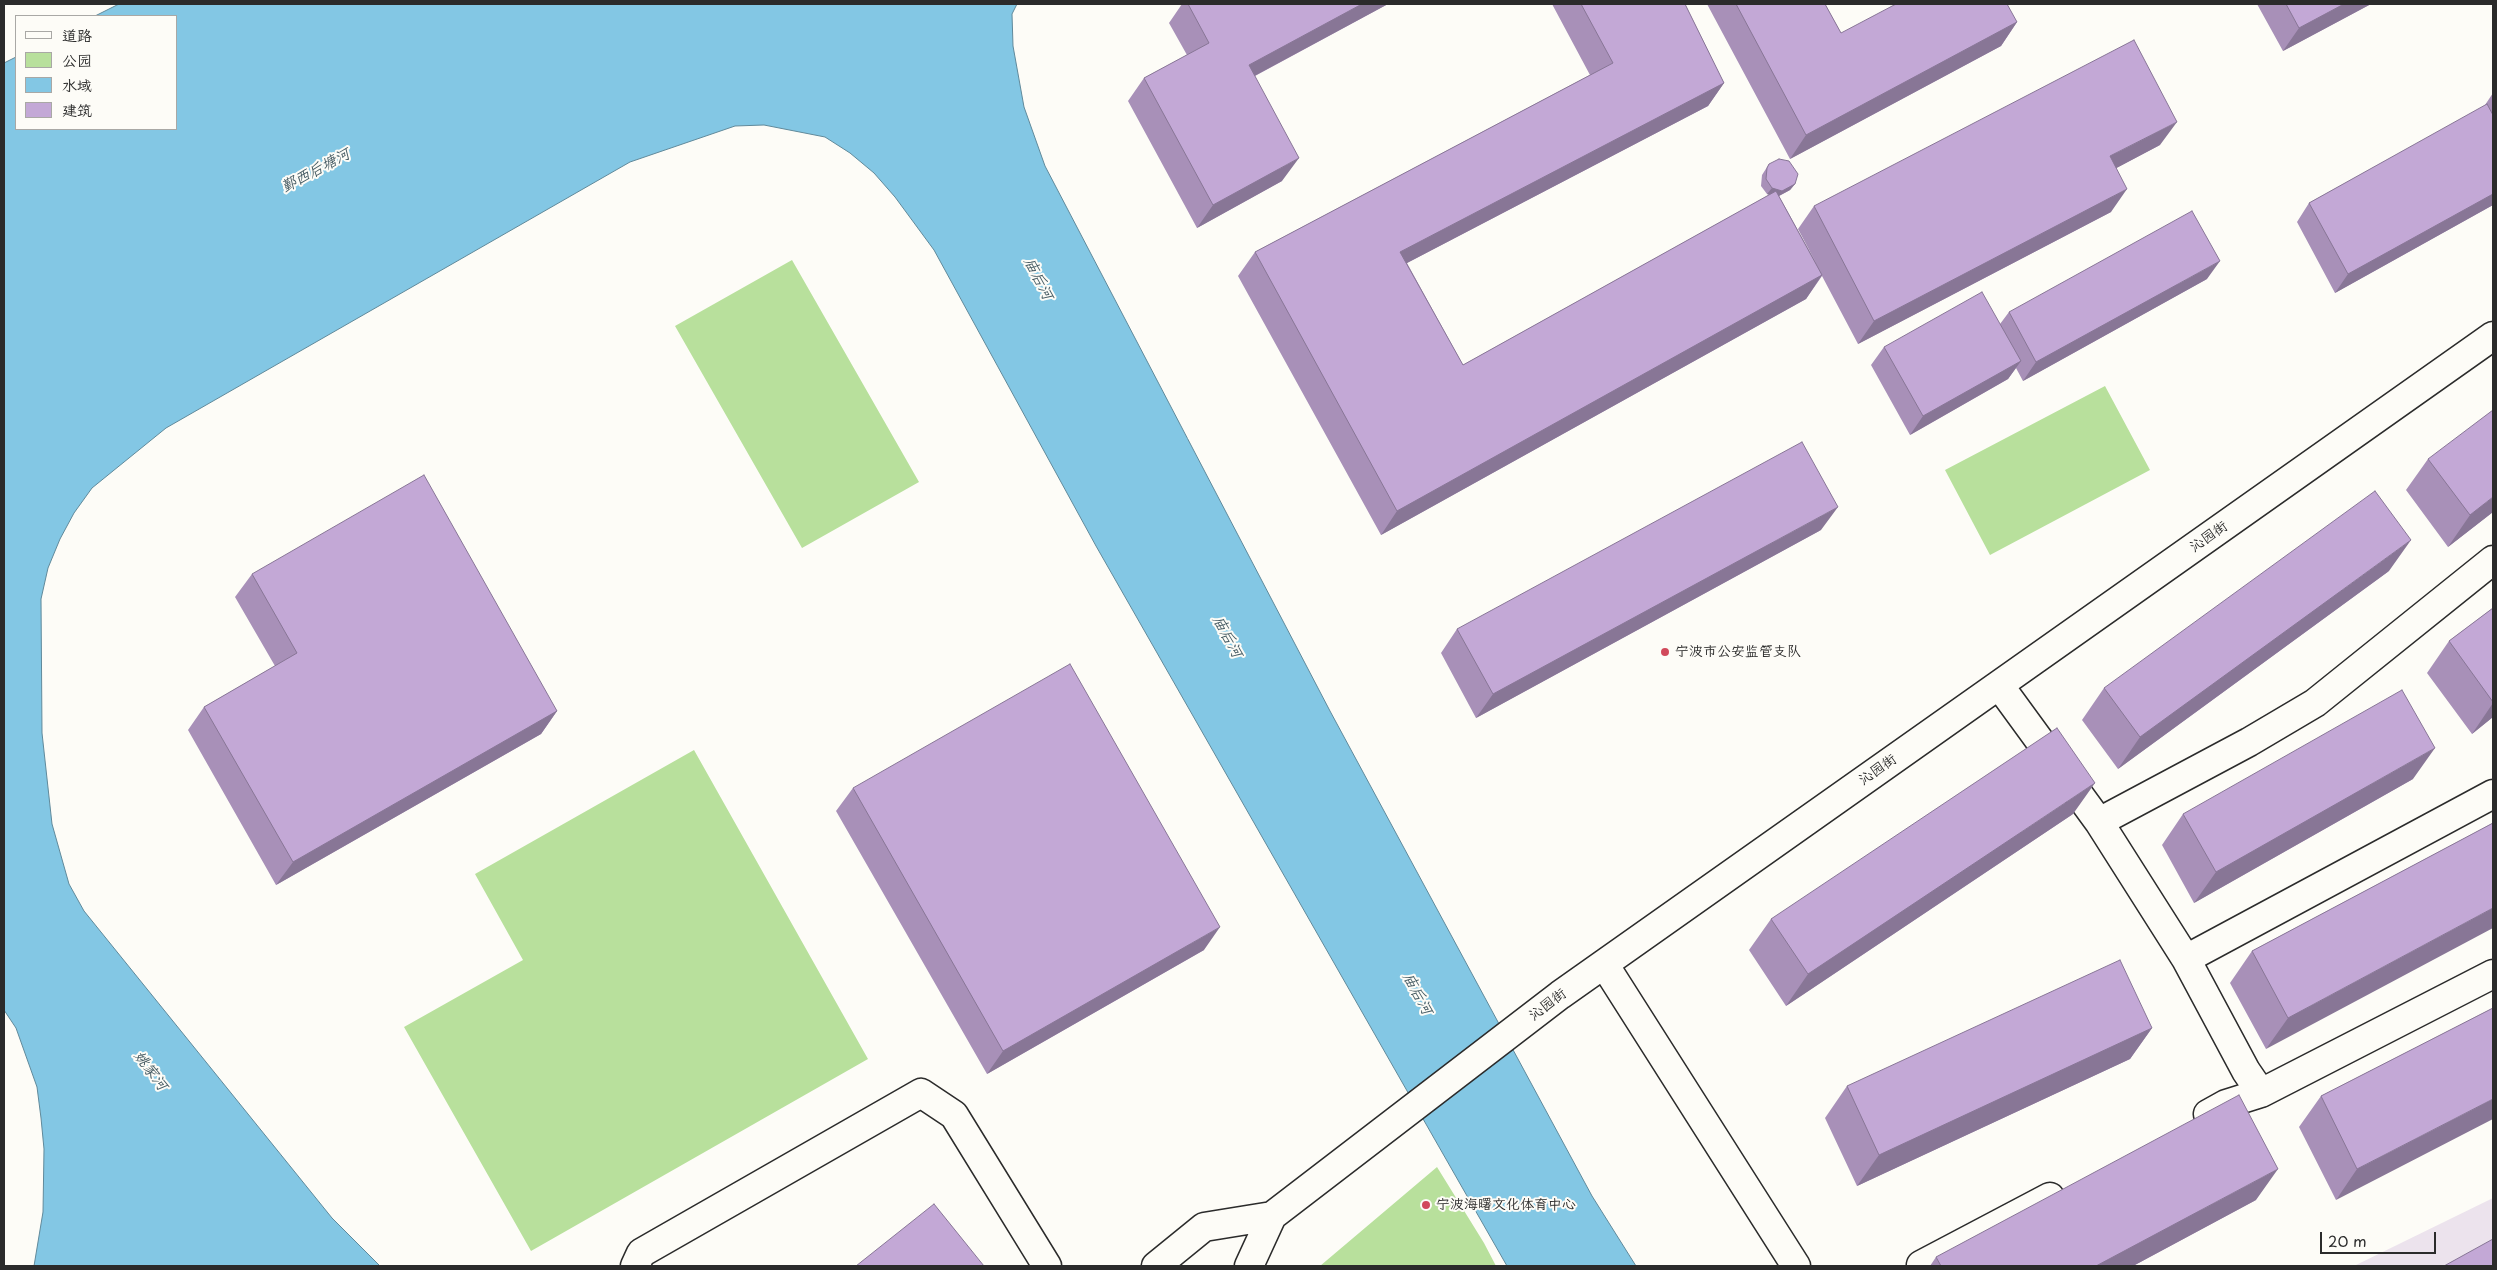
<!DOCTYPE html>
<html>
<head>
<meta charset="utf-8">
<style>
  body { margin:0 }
  #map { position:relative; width:2497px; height:1270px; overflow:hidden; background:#fdfcf7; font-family:"Playpen Sans","LXGW WenKai TC",sans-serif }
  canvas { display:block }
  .frame { position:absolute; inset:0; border:5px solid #2b2b2b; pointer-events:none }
  .legend { position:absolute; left:15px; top:15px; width:162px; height:115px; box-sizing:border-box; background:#fdfcf7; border:1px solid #a9a8a5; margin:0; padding:6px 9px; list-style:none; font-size:15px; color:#2b2b2b }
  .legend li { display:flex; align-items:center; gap:10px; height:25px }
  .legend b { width:25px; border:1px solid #a9a8a5 }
  .scale { position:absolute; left:2320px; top:1232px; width:116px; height:22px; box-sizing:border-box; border:2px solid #2b2b2b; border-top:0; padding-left:6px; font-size:15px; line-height:18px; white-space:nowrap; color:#2b2b2b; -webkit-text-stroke:4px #fdfcf7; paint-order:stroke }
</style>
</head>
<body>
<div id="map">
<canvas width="2497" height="1270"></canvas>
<div class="frame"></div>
<ul class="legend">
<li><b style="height:6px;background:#fdfcf7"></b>道路</li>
<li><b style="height:14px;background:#b8e09c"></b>公园</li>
<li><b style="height:14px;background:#83c7e4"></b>水域</li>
<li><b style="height:14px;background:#c3a8d6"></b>建筑</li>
</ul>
<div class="scale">20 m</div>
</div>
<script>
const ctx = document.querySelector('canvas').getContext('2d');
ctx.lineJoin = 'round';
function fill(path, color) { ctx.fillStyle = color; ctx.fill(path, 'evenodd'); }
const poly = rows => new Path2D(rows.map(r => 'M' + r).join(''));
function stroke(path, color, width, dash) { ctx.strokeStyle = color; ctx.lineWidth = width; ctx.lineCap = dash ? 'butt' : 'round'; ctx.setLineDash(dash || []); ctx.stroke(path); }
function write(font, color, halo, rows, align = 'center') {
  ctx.font = font + ' "Playpen Sans","LXGW WenKai TC",sans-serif'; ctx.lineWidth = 4; ctx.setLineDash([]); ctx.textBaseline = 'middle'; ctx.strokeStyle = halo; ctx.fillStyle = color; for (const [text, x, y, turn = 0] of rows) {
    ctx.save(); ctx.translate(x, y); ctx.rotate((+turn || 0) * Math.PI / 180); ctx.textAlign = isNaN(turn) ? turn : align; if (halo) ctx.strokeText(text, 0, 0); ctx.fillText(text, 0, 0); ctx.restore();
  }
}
fill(poly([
  [2493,1198,2493,1266,2354,1266]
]), '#ece3ed');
fill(poly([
  [792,260,919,482,802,548,675,326],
  [2105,386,2150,470,1990,555,1945,470],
  [694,750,868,1059,531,1251,404,1027,523,960,475,874],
  [1437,1167,1484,1243,1496,1266,1320,1266]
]), '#b8e09c');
const water = poly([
  [119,4,1017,4,1012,14,1013,46,1024,107,1045,166,1330,711,1592,1196,1636,1266,1507,1266,1096,546,934,250,895,197,874,173,850,153,825,137,764,125,735,126,630,162,166,428,92,488,74,513,60,539,48,568,41,599,42,733,52,824,69,884,84,911,332,1218,380,1266,34,1266,43,1212,44,1149,41,1118,37,1087,16,1028,4,1010,4,63,16,57,16,129,176,129,176,16,95,16,119,4]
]);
fill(water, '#83c7e4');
stroke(water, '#60899a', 1);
const minor = poly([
  [1999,685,2099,822,2186,959,2246,1071,2261,1093],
  [2099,822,2249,742,2315,703,2493,560],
  [2186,959,2493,794],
  [1604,964,1796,1266],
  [2208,1114,2226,1104,2261,1093,2493,974],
  [1921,1265,2050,1197],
  [635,1266,641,1253,921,1093,954,1115,1047,1266],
  [1156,1266,1204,1227,1272,1216,1560,995,2493,336],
  [1249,1266,1272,1216]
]);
stroke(minor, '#2b2b2b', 31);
stroke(minor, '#fdfcf7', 28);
fill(poly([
  [1182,4,1388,4,1255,76,1282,181,1197,228,1128,101,1144,78,1187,55,1169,23],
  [1552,4,1685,4,1724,83,1708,106,1407,263,1463,365,1769,195,1767,194,1761,186,1762,175,1769,164,1795,184,1790,190,1779,196,1816,263,1798,229,1814,206,2160,145,2116,168,2111,212,1858,344,1822,276,1806,299,1381,535,1238,276,1255,252,1590,75],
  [1707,4,1825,4,1841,33,2017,22,2001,46,1790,159],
  [2257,4,2371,4,2283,51],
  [2493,93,2493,205,2335,293,2297,222,2309,203,2485,106,2485,105],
  [2207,279,2023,381,2016,368,2008,379,1910,435,1871,365,1884,347,2000,324,2009,312],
  [2428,459,2493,512,2448,547,2406,490],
  [1821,530,1476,718,1441,653,1457,629],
  [2389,571,2118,769,2082,720,2104,688],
  [252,574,557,711,541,734,276,885,188,730,204,707,275,666,235,597],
  [2493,608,2493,717,2472,734,2427,673,2449,641],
  [2413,779,2194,903,2162,845,2183,814],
  [853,788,1204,950,987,1074,836,811],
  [2073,814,1786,1006,1749,950,1771,919],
  [2493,823,2266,1049,2230,983,2252,951],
  [2493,1008,2336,1200,2299,1127,2321,1096],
  [2152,1028,2130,1059,1857,1186,1825,1118,1847,1086],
  [2256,1200,2133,1266,1930,1266,1936,1257]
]), '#a890b8');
fill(poly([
  [1362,4,1388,4,1232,88,1249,65],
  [2344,4,2371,4,2283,51,2299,28],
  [2017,22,2001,46,1790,159,1806,135],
  [1724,83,1708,106,1384,275,1400,252],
  [2177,122,2160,145,2094,180,2110,156],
  [1299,158,1282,181,1197,228,1213,205],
  [1795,184,1790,190,1777,197,1767,194,1772,188],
  [2127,189,2111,212,1858,344,1874,321],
  [2493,194,2493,205,2335,293,2348,274],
  [2220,261,2207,279,2023,381,2036,362],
  [1822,275,1806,299,1381,535,1397,511],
  [2021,361,2008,379,1910,435,1923,416],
  [2493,497,2493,512,2448,547,2470,515],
  [1838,507,1821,530,1476,718,1493,694],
  [2411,540,2389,571,2118,769,2140,737],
  [2493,703,2493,717,2472,734],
  [557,711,541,734,276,885,293,862],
  [2435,748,2413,779,2194,903,2216,872],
  [2095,783,2073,814,1786,1006,1808,974],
  [2493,908,2493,928,2266,1049,2288,1018],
  [1220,927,1204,950,987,1074,1003,1051],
  [2152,1028,2130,1059,1857,1186,1879,1155],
  [2493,1099,2493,1119,2336,1200,2357,1169],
  [2278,1169,2256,1200,2133,1266,2096,1266]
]), '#887696');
const building = poly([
  [1188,4,1362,4,1249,65,1299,158,1213,205,1144,78,1209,43,1188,4],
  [1581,4,1685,4,1724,83,1400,252,1463,365,1776,191,1822,275,1397,511,1255,252,1613,63,1581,4],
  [1736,4,1825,4,1841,33,1896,4,2007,4,2017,22,1806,135,1736,4],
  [2286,4,2344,4,2299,28,2286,4],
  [2134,40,2177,122,2110,156,2127,189,1874,321,1814,206,2134,40],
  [2487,104,2493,115,2493,194,2348,274,2309,203,2487,104],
  [1779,159,1789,161,1798,174,1795,184,1782,191,1772,188,1766,179,1767,168,1769,164,1779,159],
  [2192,211,2220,261,2036,362,2009,312,2192,211],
  [1982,292,2021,361,1923,416,1884,347,1982,292],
  [2493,410,2493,497,2470,515,2428,459,2493,410],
  [1802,442,1838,507,1493,694,1457,629,1802,442],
  [424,475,557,711,293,862,204,707,297,653,252,574,424,475],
  [2375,491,2411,540,2140,737,2104,688,2375,491],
  [2493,608,2493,702,2449,641,2493,608],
  [1070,664,1220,927,1003,1051,853,788,1070,664],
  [2402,690,2435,748,2216,872,2183,814,2402,690],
  [2057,728,2095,783,1808,974,1771,919,2057,728],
  [2493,823,2493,908,2288,1018,2252,951,2493,823],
  [2120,960,2152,1028,1879,1155,1847,1086,2120,960],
  [2493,1008,2493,1099,2357,1169,2321,1096,2493,1008],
  [2239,1095,2278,1169,2096,1266,1941,1266,1936,1257,2239,1095],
  [934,1204,984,1266,856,1266,934,1204],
  [2493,1239,2493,1266,2444,1266,2493,1239]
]);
fill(building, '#c3a8d6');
stroke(building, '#887696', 1);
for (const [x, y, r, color] of [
  [1665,652,5,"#d1495b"],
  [1426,1205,5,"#d1495b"]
]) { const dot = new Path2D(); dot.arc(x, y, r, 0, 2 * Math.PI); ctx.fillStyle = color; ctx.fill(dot); stroke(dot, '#fdfcf7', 2); }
write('14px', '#2b2b2b', '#fdfcf7', [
  ["沁园街",2209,537,-35],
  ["沁园街",1878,770,-35],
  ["沁园街",1548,1005,-37]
]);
write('14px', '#2b2b2b', '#fdfcf7', [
  ["宁波市公安监管支队",1675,652],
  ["宁波海曙文化体育中心",1436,1205]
], 'left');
write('italic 15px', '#455a62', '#fdfcf7', [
  ["鄞西后塘河",316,171,-28],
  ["庙后河",1038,279,63],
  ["庙后河",1227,637,62],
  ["庙后河",1417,994,62],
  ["姚家河",150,1071,53]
]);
</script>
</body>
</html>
